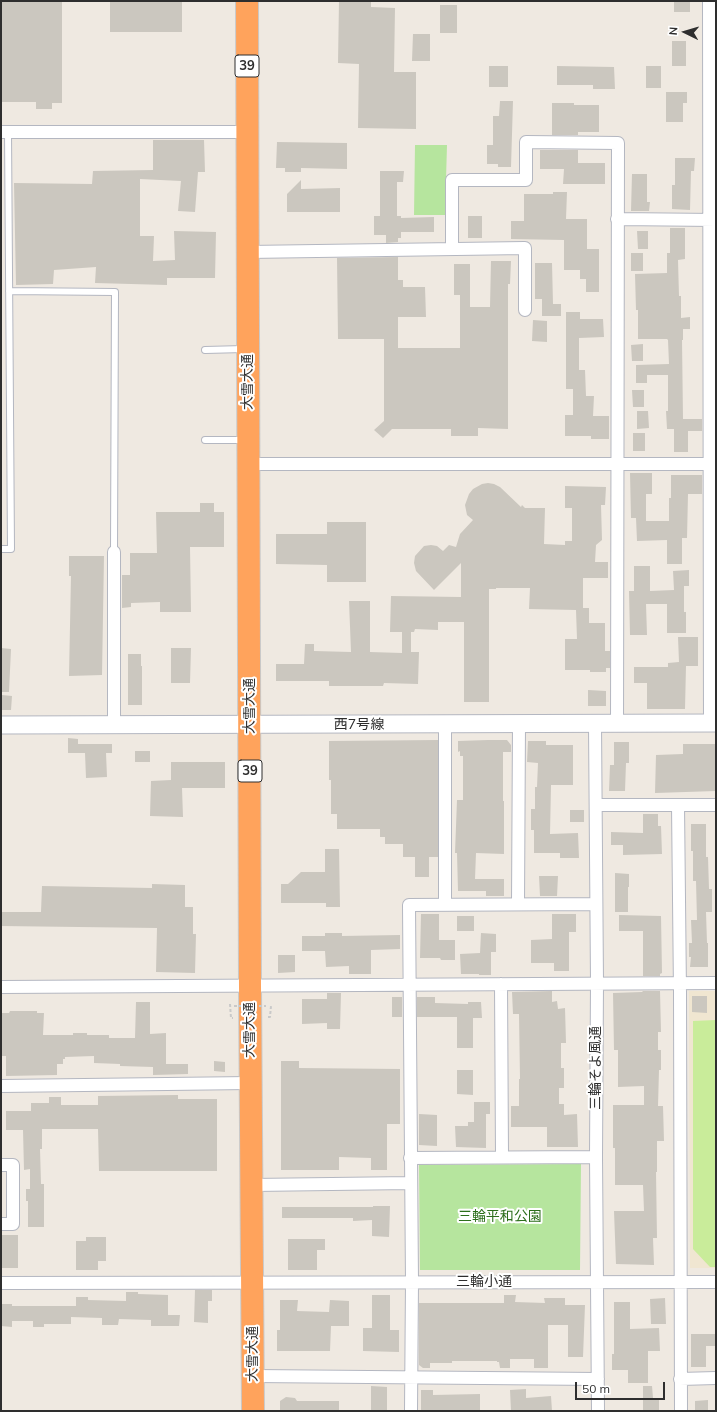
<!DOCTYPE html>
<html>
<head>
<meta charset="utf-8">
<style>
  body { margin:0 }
  #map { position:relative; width:717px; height:1412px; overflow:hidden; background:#efe9e1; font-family:Mulish,sans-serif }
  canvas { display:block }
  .frame { position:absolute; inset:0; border:2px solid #2e2e2e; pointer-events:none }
  .north { position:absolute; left:665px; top:12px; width:40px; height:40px; -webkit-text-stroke:3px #fff; paint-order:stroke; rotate:275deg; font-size:11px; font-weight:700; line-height:16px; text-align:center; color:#2e2e2e }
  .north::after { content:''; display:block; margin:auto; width:14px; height:18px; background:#2e2e2e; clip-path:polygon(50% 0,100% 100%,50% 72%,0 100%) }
  .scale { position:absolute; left:575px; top:1382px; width:90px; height:18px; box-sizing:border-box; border:2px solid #2e2e2e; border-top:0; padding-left:5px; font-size:12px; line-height:14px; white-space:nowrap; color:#2e2e2e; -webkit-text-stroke:3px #fff; paint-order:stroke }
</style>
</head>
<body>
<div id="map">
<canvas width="717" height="1412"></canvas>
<div class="frame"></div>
<div class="north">N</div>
<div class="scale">50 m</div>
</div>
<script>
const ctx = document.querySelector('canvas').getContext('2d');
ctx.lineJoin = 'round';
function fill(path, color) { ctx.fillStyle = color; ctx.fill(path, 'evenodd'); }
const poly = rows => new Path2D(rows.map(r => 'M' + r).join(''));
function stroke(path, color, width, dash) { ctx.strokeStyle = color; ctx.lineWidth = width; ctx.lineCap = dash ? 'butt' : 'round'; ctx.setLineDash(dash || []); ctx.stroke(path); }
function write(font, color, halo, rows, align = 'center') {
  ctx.font = font + ' Mulish,"Noto Sans JP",sans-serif'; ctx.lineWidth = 4; ctx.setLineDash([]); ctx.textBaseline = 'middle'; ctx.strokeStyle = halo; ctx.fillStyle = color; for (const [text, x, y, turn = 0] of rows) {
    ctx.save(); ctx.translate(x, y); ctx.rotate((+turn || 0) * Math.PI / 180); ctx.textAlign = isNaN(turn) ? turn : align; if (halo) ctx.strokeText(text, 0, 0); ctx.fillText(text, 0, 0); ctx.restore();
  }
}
fill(poly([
  [689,991,716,991,716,1268,690,1268]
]), '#f0e6d1');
fill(poly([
  [415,145,447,145,445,215,414,215],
  [581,1164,580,1270,420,1270,419,1165]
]), '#b6e59e');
fill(poly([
  [716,1020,716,1267,710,1267,693,1249,693,1021]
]), '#c9ec9a');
fill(poly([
  [1,1,62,1,62,103,52,103,52,109,36,109,36,102,1,102],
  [110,1,182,1,182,32,110,32],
  [339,1,371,1,371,7,395,8,394,72,416,72,416,129,358,128,359,64,338,63],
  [674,1,690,1,690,12,674,12],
  [440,5,457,5,457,33,440,33],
  [413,34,430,34,430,61,412,61],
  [672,41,686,41,686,66,672,66],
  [489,66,508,66,508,87,489,87],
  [557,66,614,67,615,89,593,89,593,85,557,85],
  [646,66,661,66,661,88,646,88],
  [666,92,687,92,687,103,683,103,683,122,666,122],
  [500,101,513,101,511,167,498,167,498,164,487,164,487,145,493,145,493,116,499,116],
  [552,103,574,103,574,105,599,105,599,132,578,132,578,135,552,135],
  [153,140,204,140,205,172,198,172,195,212,178,211,181,181,140,179,140,236,154,236,153,261,175,260,174,231,216,232,215,278,167,278,167,285,95,283,96,267,54,270,53,284,16,285,14,183,92,184,93,171,153,170],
  [277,142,347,143,347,169,301,168,301,172,285,172,285,168,276,168],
  [540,150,578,150,578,163,605,163,605,184,563,184,564,169,540,169],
  [675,158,695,158,694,171,691,171,690,210,672,209,672,185,675,185],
  [380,171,404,171,403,182,397,182,397,216,401,216,401,218,434,217,434,232,401,232,401,238,398,238,398,242,386,243,386,235,374,235,374,216,380,216],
  [632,174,647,174,647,202,650,202,649,211,631,211],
  [301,180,301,189,340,188,340,212,287,212,287,194],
  [553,192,567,192,566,219,587,219,587,249,599,249,599,292,586,292,586,279,580,279,580,270,564,270,564,240,511,239,511,221,524,221,524,194,553,194],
  [468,216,482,216,482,238,468,238],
  [670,228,685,228,685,259,678,260,679,296,681,296,681,318,690,317,690,329,683,329,683,340,682,340,683,419,702,419,702,431,688,431,688,452,674,452,674,429,667,429,666,411,668,411,668,375,647,375,647,383,636,383,636,365,669,364,668,340,667,339,638,339,638,310,636,310,635,274,667,273,667,253,670,253],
  [637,231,648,231,648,249,638,249],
  [631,253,643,253,643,271,631,271],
  [398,257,398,280,403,280,403,287,425,287,426,317,398,317,398,348,460,348,460,295,454,295,454,264,470,264,470,307,490,307,491,261,511,261,510,284,508,284,508,429,478,428,478,436,451,436,451,429,392,429,383,438,374,430,384,421,384,339,338,339,337,258],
  [535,263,552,263,553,304,561,304,561,316,542,316,542,299,535,299],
  [566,312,580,312,580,319,603,319,604,337,579,338,579,370,585,370,586,396,594,396,593,416,609,416,609,439,591,439,591,436,565,436,565,415,573,415,573,389,566,389],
  [533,320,547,321,547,342,532,341],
  [643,344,643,361,632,361,631,345],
  [632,390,644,390,644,407,633,407],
  [637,411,648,411,649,428,637,429],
  [633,433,645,433,645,451,633,451],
  [630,473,652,473,652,494,646,494,646,521,669,521,669,498,671,498,671,475,702,475,702,494,688,494,687,538,682,538,682,564,667,564,667,540,637,541,636,518,631,518],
  [488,483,494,484,500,487,521,507,522,505,525,508,545,508,544,544,565,545,565,541,572,541,572,508,565,508,565,486,606,487,605,505,601,505,602,540,596,545,595,562,608,562,608,578,583,578,583,608,589,608,589,623,605,623,605,651,610,651,610,668,606,668,606,672,590,672,590,670,565,670,565,639,577,639,576,610,529,609,530,588,496,588,496,589,489,589,489,702,464,702,464,622,438,622,438,630,415,629,414,632,411,632,411,652,419,652,418,684,384,683,383,686,329,686,329,681,276,681,276,664,304,664,305,644,314,644,314,651,351,652,349,601,370,601,370,652,402,653,402,632,390,632,391,596,461,597,461,563,434,590,416,571,414,563,415,556,424,546,431,545,437,546,443,551,449,545,456,547,460,534,473,520,467,515,465,505,469,494,473,489,482,484],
  [200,503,214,503,214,512,224,512,224,547,190,547,191,612,160,612,160,602,131,603,131,607,122,608,122,575,130,575,130,553,157,553,156,512,200,512],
  [327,522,366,522,366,582,327,582,327,565,276,564,276,534,327,534],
  [69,556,104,556,102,675,69,676,71,576,69,576],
  [634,566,650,566,650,591,674,590,673,571,689,570,689,586,684,586,684,612,686,612,686,633,667,633,667,604,646,604,647,635,630,635,629,591,634,591],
  [678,637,698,637,698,666,686,666,685,709,647,709,647,683,634,683,634,667,668,667,668,663,679,662],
  [1,648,11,649,9,692,1,692],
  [171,648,191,648,190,683,171,683],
  [128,654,141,654,141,666,142,666,142,705,128,705],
  [588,690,606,691,606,706,588,706],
  [2,695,12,696,11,710,2,710],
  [68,738,78,739,78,744,112,744,112,753,106,753,107,777,86,778,85,753,68,753],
  [438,740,438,857,429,857,429,877,415,877,415,857,403,857,403,844,385,844,385,837,380,837,380,829,337,829,337,814,331,814,331,780,329,780,329,741],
  [488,740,507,740,511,745,511,752,503,752,503,801,504,801,504,854,476,853,475,879,504,879,504,896,486,896,486,891,458,891,457,853,455,853,457,800,463,800,463,756,460,756,460,751,458,752,458,741],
  [528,741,546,741,546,745,573,745,573,785,551,785,550,834,578,833,579,858,560,858,560,853,534,853,534,830,531,830,531,809,535,809,535,787,537,787,538,763,527,762],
  [614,742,629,742,629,763,626,763,625,791,609,791,610,765,614,765],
  [683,744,716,744,716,791,655,793,656,755,683,754],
  [135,751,150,751,150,762,135,762],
  [171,762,225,762,225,788,182,788,183,817,150,816,151,781,171,780],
  [570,810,584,810,584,822,570,822],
  [643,814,658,814,658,826,661,826,662,854,623,855,623,845,611,845,611,832,643,833],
  [691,824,706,824,706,857,708,857,709,889,712,889,712,912,706,912,707,943,708,943,708,967,690,967,691,957,689,957,689,943,692,943,691,920,697,920,696,881,693,881,693,851,691,851],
  [325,849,339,849,340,907,326,907,326,903,281,903,281,884,288,884,301,872,325,872],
  [615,873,629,874,629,887,628,887,628,912,615,912],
  [539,876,558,876,557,896,540,896],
  [152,884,185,885,185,907,193,907,193,934,196,934,195,973,156,972,157,928,1,926,1,912,41,912,42,886,152,888],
  [421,914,439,914,439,940,455,940,455,960,441,960,440,958,420,958],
  [552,914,576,914,576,932,569,932,569,971,554,971,554,963,531,963,531,940,552,939],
  [619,915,661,916,662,973,660,974,660,976,643,976,643,931,619,931],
  [457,916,474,916,474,931,457,931],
  [325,933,342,933,342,936,400,935,400,949,371,950,371,974,349,974,349,966,326,967,325,951,302,951,302,936,325,936],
  [481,933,496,934,496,952,491,952,491,975,479,975,479,974,461,974,460,954,480,953],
  [278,955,295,955,295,972,278,973],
  [552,991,552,1002,557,1001,558,1009,565,1008,566,1043,561,1043,561,1068,564,1068,564,1088,559,1088,559,1104,564,1104,564,1115,577,1114,578,1147,547,1147,547,1127,511,1127,511,1106,519,1106,519,1079,520,1079,519,1014,513,1014,512,992],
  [643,991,660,991,661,1032,658,1032,658,1050,661,1050,661,1070,659,1070,658,1106,663,1106,664,1141,657,1141,657,1172,656,1172,657,1238,653,1238,654,1265,616,1264,614,1211,644,1211,643,1185,615,1185,615,1148,613,1148,613,1105,644,1105,644,1086,618,1087,618,1050,614,1050,613,993,642,992],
  [327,993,341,993,340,1029,327,1029,327,1023,302,1024,302,999,327,999],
  [692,996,707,996,707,1013,692,1012],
  [392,997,402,997,402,1017,392,1017],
  [417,997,435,997,435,1003,468,1004,468,1002,481,1002,482,1018,473,1018,473,1048,457,1048,457,1017,417,1017],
  [136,1002,150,1002,150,1034,166,1033,166,1064,188,1064,188,1074,153,1075,153,1067,120,1066,120,1064,94,1063,94,1056,65,1057,65,1059,63,1059,63,1064,57,1064,57,1075,6,1076,6,1056,1,1056,1,1013,9,1013,10,1011,37,1011,37,1013,44,1013,43,1035,73,1035,73,1033,87,1033,87,1035,109,1035,109,1038,135,1038],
  [214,1061,225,1062,225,1072,214,1071],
  [281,1061,299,1061,299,1068,400,1069,400,1124,387,1124,387,1170,371,1170,371,1158,339,1157,339,1170,281,1170],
  [457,1070,473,1070,473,1095,457,1094],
  [178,1095,178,1099,217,1099,217,1171,99,1171,98,1129,42,1129,42,1149,40,1149,41,1184,44,1184,44,1227,28,1227,28,1201,26,1201,26,1189,30,1189,30,1169,24,1170,23,1130,6,1130,6,1111,31,1111,31,1103,49,1103,49,1097,61,1097,61,1105,98,1105,98,1096],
  [474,1102,490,1102,490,1114,486,1114,486,1148,456,1147,455,1126,468,1126,468,1122,474,1122],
  [419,1114,437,1115,437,1146,419,1145],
  [373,1206,390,1206,389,1237,372,1236,372,1220,353,1221,353,1218,282,1218,282,1207,373,1207],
  [1,1235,18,1235,18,1268,1,1268],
  [86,1237,106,1237,106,1261,98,1261,98,1270,76,1270,76,1241,86,1241],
  [288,1239,325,1239,325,1250,317,1250,317,1270,288,1270],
  [195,1290,212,1290,212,1301,208,1301,208,1323,194,1322],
  [126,1292,138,1292,138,1294,168,1295,168,1315,180,1315,179,1326,151,1326,151,1320,119,1319,118,1325,102,1325,102,1318,71,1317,71,1324,44,1324,44,1327,33,1327,33,1321,12,1321,12,1327,1,1326,1,1304,12,1304,12,1306,76,1306,76,1297,88,1297,88,1300,126,1301],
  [372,1295,390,1295,390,1330,399,1330,399,1352,363,1351,363,1328,372,1328],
  [504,1295,516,1295,515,1302,545,1303,544,1298,565,1298,565,1305,585,1305,583,1357,568,1357,568,1325,548,1325,548,1368,534,1368,534,1359,510,1359,510,1368,500,1368,499,1362,497,1362,497,1361,452,1361,452,1363,430,1363,430,1368,423,1368,419,1365,419,1303,504,1303],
  [665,1298,666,1324,651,1324,650,1299],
  [280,1300,298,1300,297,1311,329,1312,330,1300,349,1301,349,1326,331,1326,330,1351,277,1351,277,1330,280,1330],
  [614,1302,630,1302,630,1329,659,1328,660,1351,648,1351,648,1383,628,1383,628,1370,612,1370,612,1354,614,1354],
  [691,1334,716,1334,716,1346,706,1346,706,1367,691,1367],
  [371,1386,387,1387,387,1411,371,1411],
  [643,1386,652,1386,653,1398,659,1398,659,1411,643,1411],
  [526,1389,526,1398,551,1396,552,1411,511,1411,510,1390],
  [421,1390,433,1390,433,1395,480,1394,480,1411,421,1411],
  [286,1397,295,1398,297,1401,339,1401,339,1411,280,1411,280,1401],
  [708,1400,708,1411,695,1411,695,1401]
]), '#cbc7bf');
const lane = poly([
  [9,291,115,292,114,552],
  [205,350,244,349],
  [205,440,244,440],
  [1,549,11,549,8,132]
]);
const street = poly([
  [709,1,710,723],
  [1,132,247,132],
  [617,219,716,220],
  [452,249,452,180,526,180,526,142,618,143,617,724],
  [248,252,525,248,525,310],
  [249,464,716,464],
  [445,724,445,904],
  [595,724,597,983,596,1157,598,1411],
  [114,725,114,552],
  [596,805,716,805],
  [678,805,680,993,681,1411],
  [518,904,519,724],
  [501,984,502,1156],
  [1,987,716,983],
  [1,1086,250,1083],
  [410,1158,596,1157],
  [1,1165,13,1165,13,1224,1,1224],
  [252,1185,411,1183],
  [1,1283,716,1282],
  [254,1376,598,1379],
  [680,1379,716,1378],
  [411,1411,412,1282,409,905,596,904]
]);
const secondary = poly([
  [1,725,716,723]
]);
const highway = poly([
  [247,1,250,986,253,1411]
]);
stroke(lane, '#b4b7c1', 8);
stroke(street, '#b4b7c1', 14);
stroke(secondary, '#b4b7c1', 19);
stroke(highway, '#c9c9c9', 24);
stroke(poly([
  [230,1004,231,1018,233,1018],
  [268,1017,270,1017,271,1006]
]), '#c9c9c9', 2, [3, 2]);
stroke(lane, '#fff', 6);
stroke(street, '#fff', 12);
stroke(secondary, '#fff', 17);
stroke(highway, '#ffa35c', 22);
stroke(poly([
  [234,1006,266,1006]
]), '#c9c9c9', 2, [3, 2]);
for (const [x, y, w] of [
  [247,66,24],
  [250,771,24]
]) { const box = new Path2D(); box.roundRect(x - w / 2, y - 11, w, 22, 3); ctx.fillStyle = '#fff'; ctx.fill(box); stroke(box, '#2e2e2e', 1); }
write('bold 13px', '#2e2e2e', null, [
  ["39",247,66],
  ["39",250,771]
]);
write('14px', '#2e2e2e', '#fff', [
  ["大雪大通",248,382,-90],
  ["大雪大通",250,706,-90],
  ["西7号線",359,725],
  ["大雪大通",250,1030,-90],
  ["三輪そよ風通",596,1068,-90],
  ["三輪小通",484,1282],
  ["大雪大通",253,1354,-90]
]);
write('14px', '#2c6e1b', '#fff', [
  ["三輪平和公園",500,1217]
]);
</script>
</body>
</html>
